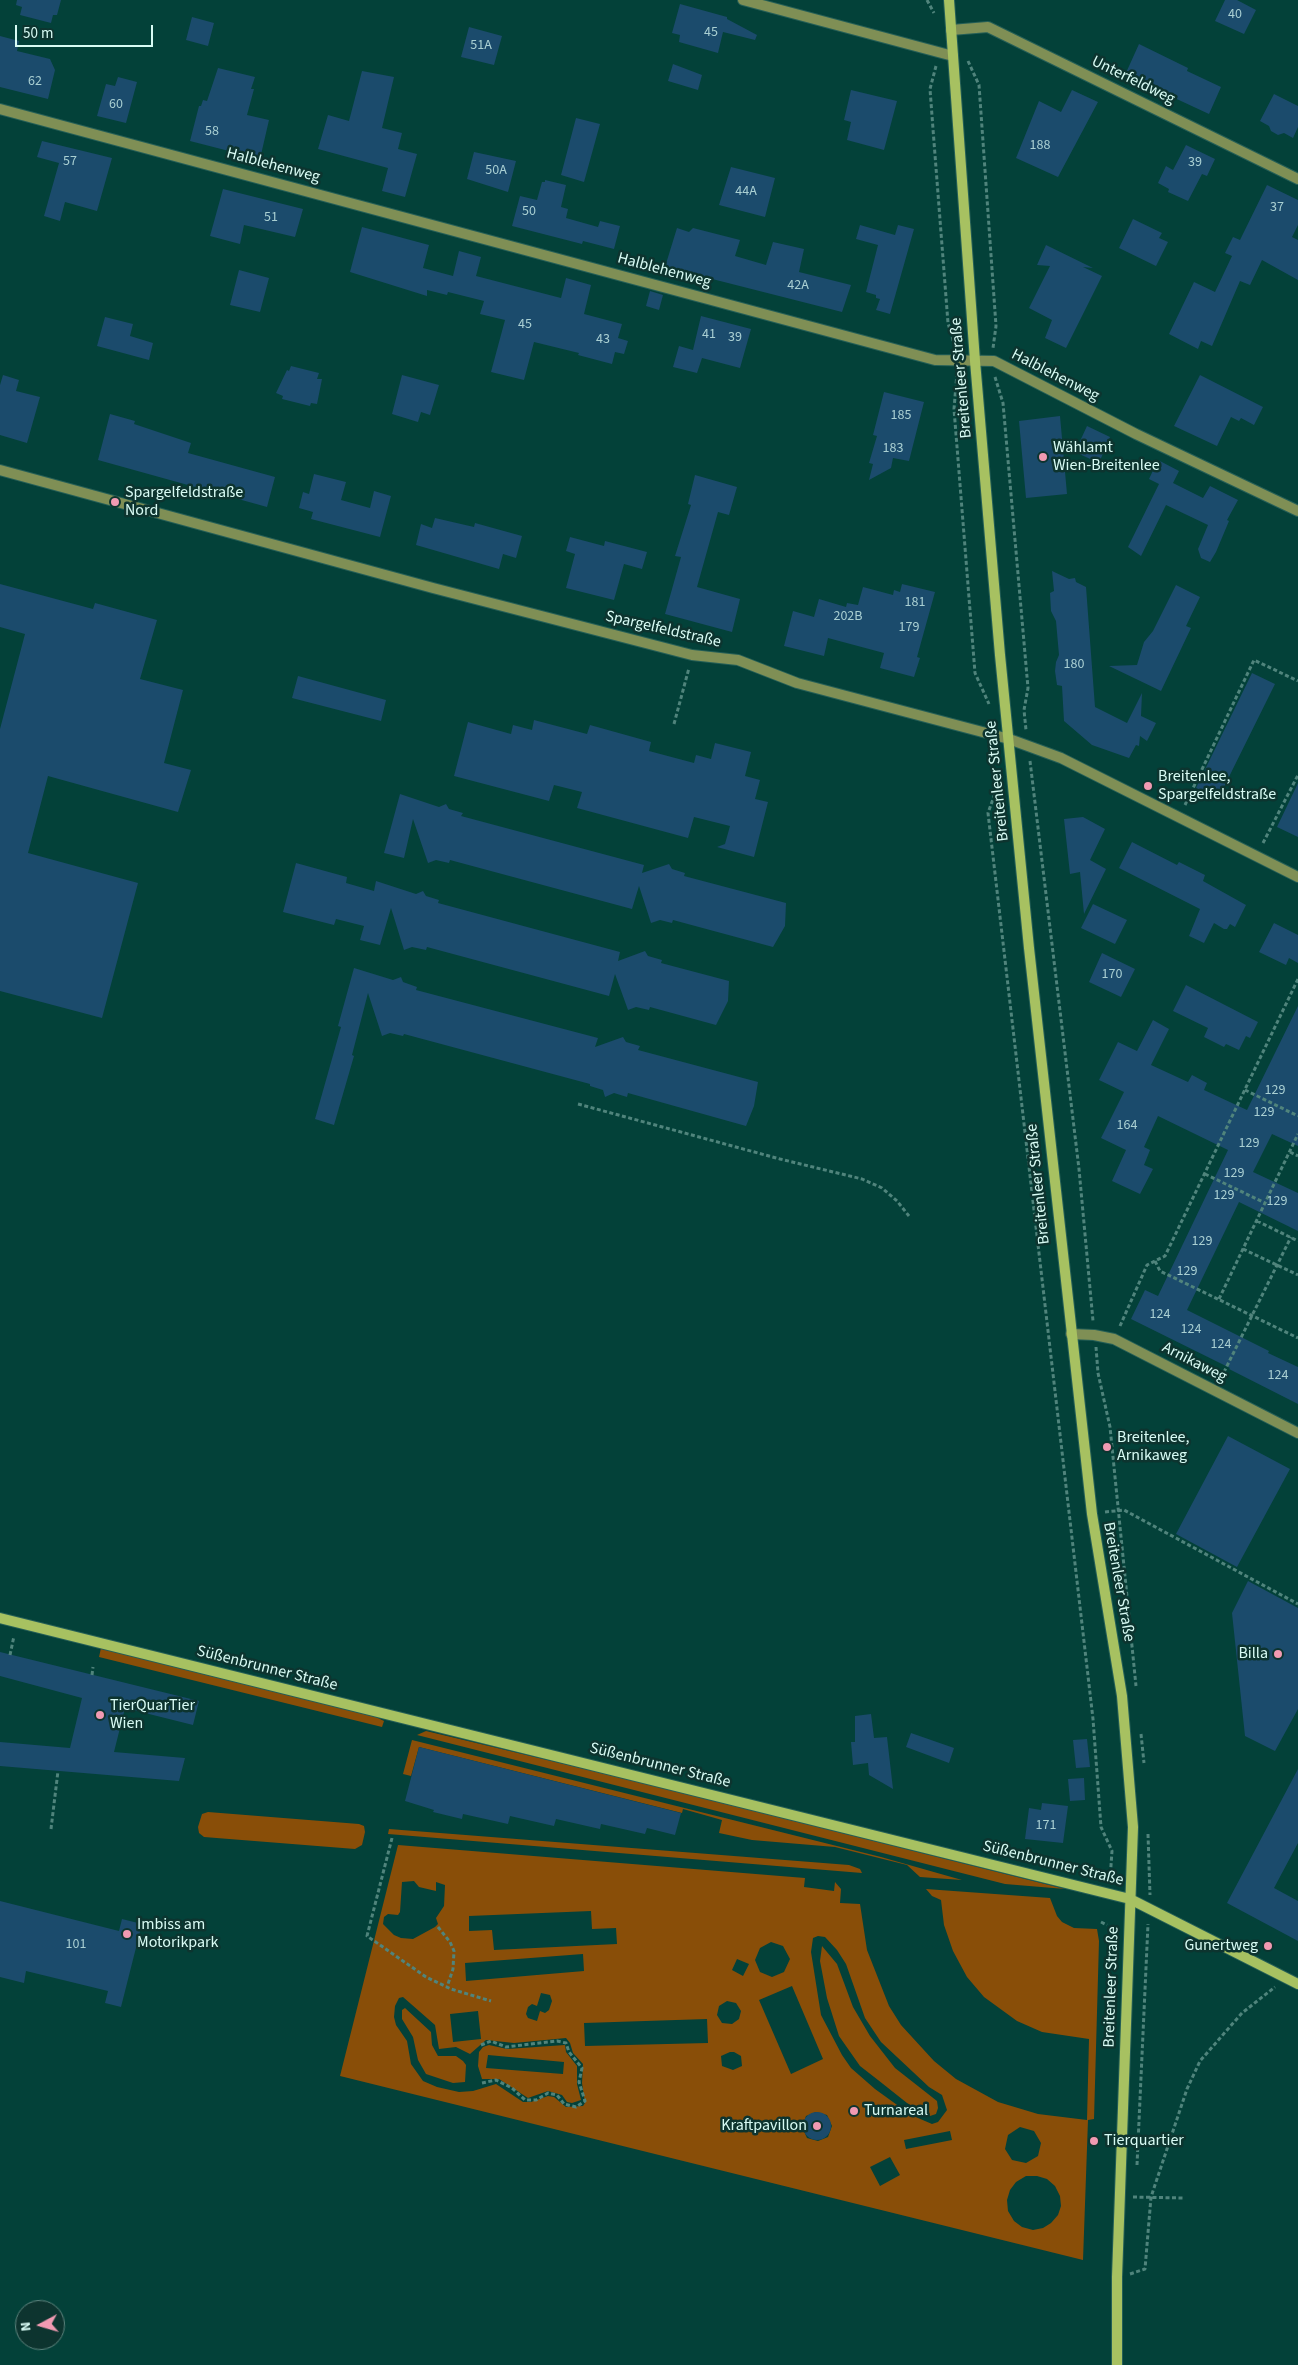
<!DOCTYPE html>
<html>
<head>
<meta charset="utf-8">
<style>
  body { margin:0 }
  #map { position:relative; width:1298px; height:2365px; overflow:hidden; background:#034139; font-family:"Source Sans 3",sans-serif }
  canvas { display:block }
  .north { position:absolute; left:15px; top:2300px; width:50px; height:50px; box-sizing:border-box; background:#0d342f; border:1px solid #5e847e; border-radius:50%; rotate:264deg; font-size:14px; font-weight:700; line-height:20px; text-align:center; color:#d8fbf4 }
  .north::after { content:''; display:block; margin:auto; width:18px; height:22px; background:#f19ab2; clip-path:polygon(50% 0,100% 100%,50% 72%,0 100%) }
  .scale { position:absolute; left:15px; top:25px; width:138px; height:22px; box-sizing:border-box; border:2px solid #d8fbf4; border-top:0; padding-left:6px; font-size:15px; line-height:18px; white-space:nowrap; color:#d8fbf4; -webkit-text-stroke:4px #0d342f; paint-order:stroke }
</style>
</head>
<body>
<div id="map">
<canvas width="1298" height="2365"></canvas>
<div class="north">N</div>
<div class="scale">50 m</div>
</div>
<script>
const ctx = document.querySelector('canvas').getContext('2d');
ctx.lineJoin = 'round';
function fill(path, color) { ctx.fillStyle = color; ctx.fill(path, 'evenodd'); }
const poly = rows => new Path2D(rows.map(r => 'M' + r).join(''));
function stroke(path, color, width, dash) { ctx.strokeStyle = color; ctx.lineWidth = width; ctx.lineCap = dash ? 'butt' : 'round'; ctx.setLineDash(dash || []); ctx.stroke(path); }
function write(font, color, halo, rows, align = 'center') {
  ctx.font = font + ' "Source Sans 3",sans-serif'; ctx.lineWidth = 5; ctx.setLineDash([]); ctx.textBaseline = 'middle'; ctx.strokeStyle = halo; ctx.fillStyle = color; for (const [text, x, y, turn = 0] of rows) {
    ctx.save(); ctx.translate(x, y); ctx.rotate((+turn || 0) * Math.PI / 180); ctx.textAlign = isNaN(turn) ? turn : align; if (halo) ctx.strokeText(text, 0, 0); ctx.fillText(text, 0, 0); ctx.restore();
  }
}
fill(poly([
  [101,1648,376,1717,384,1721,382,1727,99,1657],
  [426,1731,627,1779,1065,1889,1005,1884,417,1735],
  [412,1740,881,1857,962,1880,920,1877,907,1865,835,1847,752,1840,719,1833,722,1820,683,1809,682,1813,419,1747,411,1776,403,1774],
  [208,1812,359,1824,364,1826,365,1832,362,1845,355,1849,204,1837,199,1833,198,1827,202,1814],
  [389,1829,849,1865,860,1869,862,1873,388,1834],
  [398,1845,805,1878,804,1887,834,1891,835,1882,841,1889,840,1903,860,1904,867,1950,889,2006,901,2025,934,2061,956,2079,998,2102,1038,2114,1087,2120,1089,2039,1042,2032,1017,2021,984,1997,967,1977,953,1951,944,1925,941,1900,932,1896,926,1889,1050,1898,1057,1916,1062,1922,1074,1928,1097,1929,1099,1941,1094,2119,1088,2120,1083,2260,340,2076],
  [414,1881,419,1887,436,1891,436,1882,445,1885,444,1906,436,1918,438,1924,435,1927,413,1939,401,1938,394,1935,383,1924,384,1917,388,1914,398,1915,400,1912,402,1882],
  [591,1911,592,1929,616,1928,617,1944,494,1950,492,1930,469,1931,469,1916],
  [818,1936,825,1937,837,1950,846,1964,865,2018,881,2042,929,2087,942,2095,947,2110,938,2122,932,2124,911,2115,875,2089,851,2068,842,2055,821,2015,811,1952,813,1938],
  [771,1942,783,1946,790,1959,784,1972,772,1977,760,1972,755,1960,760,1948],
  [583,1954,584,1971,466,1981,465,1963],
  [737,1959,749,1964,743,1976,732,1970],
  [792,1986,823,2059,791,2074,759,2000],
  [541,1993,550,1995,552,2001,549,2010,545,2013,540,2011,537,2021,528,2018,526,2014,528,2007,532,2004,537,2006],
  [403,1997,435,2025,439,2049,456,2047,470,2054,486,2040,514,2043,566,2038,570,2043,573,2053,583,2064,582,2083,585,2103,583,2106,566,2107,554,2097,548,2096,531,2102,523,2102,496,2084,473,2091,459,2092,437,2087,423,2081,411,2064,407,2041,396,2025,394,2017,395,2006,399,1998],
  [727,2001,736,2003,741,2011,739,2019,732,2024,722,2023,717,2015,719,2006],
  [478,2011,481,2039,453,2042,450,2014],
  [707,2019,708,2043,585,2046,584,2023],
  [730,2052,734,2052,741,2056,742,2066,733,2070,722,2066,721,2056],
  [816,2112,827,2115,832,2126,828,2137,818,2141,807,2138,802,2127,806,2116],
  [1020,2127,1034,2131,1041,2143,1038,2156,1026,2163,1012,2160,1005,2149,1008,2135],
  [950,2131,952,2140,906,2149,904,2140],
  [890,2157,900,2175,880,2186,870,2167],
  [1026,2176,1037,2176,1047,2179,1055,2186,1060,2196,1061,2206,1058,2215,1051,2223,1043,2228,1033,2230,1022,2227,1014,2221,1008,2211,1007,2200,1010,2190,1016,2182],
  [822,1946,837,1964,853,2007,870,2036,895,2068,937,2101,938,2108,936,2114,930,2116,907,2103,878,2080,860,2066,839,2036,827,1998,820,1961],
  [405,2008,431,2032,432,2045,438,2056,456,2056,463,2061,466,2065,465,2082,453,2083,426,2074,418,2060,413,2037,402,2019,402,2010],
  [489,2045,507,2049,565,2045,566,2052,577,2066,577,2084,581,2100,572,2103,567,2102,562,2095,548,2091,528,2098,499,2079,482,2079,478,2066,479,2052,483,2047],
  [488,2055,564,2062,563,2074,486,2068]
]), '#894e08');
fill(poly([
  [17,0,61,0,57,15,53,15,51,23,20,15,22,7,16,5],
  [1225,0,1237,0,1256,10,1244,34,1215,21],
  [680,4,727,17,727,19,757,35,755,40,723,32,718,53,679,42,680,35,672,33],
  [192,17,214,23,208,46,186,40],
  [469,27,502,36,494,65,461,57],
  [0,36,19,41,17,51,50,59,55,70,48,99,0,87],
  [1139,44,1188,68,1187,71,1221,87,1209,114,1125,75],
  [673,64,702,75,698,90,668,81],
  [218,68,255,77,251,89,254,89,247,115,269,120,260,159,190,141,199,106,201,106,203,100,207,101],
  [362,71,394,77,382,128,402,133,398,149,417,154,405,197,382,191,388,168,318,149,328,115,349,121],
  [118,77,137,82,126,123,97,116,106,84,115,86],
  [851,90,897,101,884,150,847,140,851,122,844,120],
  [1072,90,1098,102,1058,177,1016,158,1039,101,1061,112],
  [1274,94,1298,106,1298,127,1293,138,1284,133,1278,135,1271,131,1269,126,1260,121],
  [576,118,600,124,584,182,561,175],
  [42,141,112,158,97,211,65,202,60,221,44,216,59,163,37,157],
  [1186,145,1215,159,1207,176,1202,174,1188,201,1168,192,1169,189,1158,183,1166,166,1173,170],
  [474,152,516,161,508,192,467,179],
  [731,167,775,178,765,217,719,205],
  [545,180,566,185,561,207,568,209,566,218,598,227,600,221,620,226,614,249,583,241,582,244,512,226,520,196,537,200,542,182,545,182],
  [1267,185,1298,200,1298,225,1292,237,1298,240,1298,280,1262,260,1250,285,1240,281,1212,346,1201,341,1198,349,1169,334,1194,282,1215,292,1232,256,1225,253,1233,237,1240,240],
  [223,189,303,209,295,237,244,225,240,244,210,236],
  [1133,219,1162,233,1159,238,1168,242,1156,266,1119,248],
  [860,225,895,235,898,225,914,229,890,314,876,310,880,299,876,298,876,295,866,292,878,245,856,239],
  [362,227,429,245,423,268,453,276,459,251,481,257,476,276,561,298,566,278,591,285,584,314,622,324,618,338,628,341,624,354,615,352,612,364,578,355,579,353,534,342,524,380,491,372,505,320,480,314,484,301,448,292,447,295,427,290,427,296,350,272],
  [677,228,689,232,693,228,740,240,735,256,766,265,773,242,804,249,799,272,851,285,842,312,665,267],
  [1046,245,1093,268,1083,267,1102,276,1066,348,1045,338,1052,320,1029,308,1050,266,1037,265],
  [239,270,269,278,260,312,230,305],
  [650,291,663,295,659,310,646,306],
  [701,316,751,329,740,368,702,358,697,373,673,367,679,346,693,350],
  [105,317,133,324,130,336,153,343,149,360,97,346],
  [291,366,319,373,317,379,322,379,317,404,311,403,310,406,282,399,283,396,276,393,287,370,289,371],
  [3,375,19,380,16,391,40,397,27,443,0,435,0,385],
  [402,375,439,385,430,415,421,412,418,422,392,414],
  [1200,375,1263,407,1254,425,1241,418,1239,421,1231,417,1217,446,1174,426],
  [884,392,924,402,909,461,893,458,891,468,869,480,873,464,869,463,877,436,873,435],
  [110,414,135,421,134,424,191,443,188,453,275,477,267,507,98,460],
  [1060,416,1067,494,1026,498,1019,421],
  [1087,426,1110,437,1099,463,1075,452],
  [1158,460,1179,471,1173,483,1203,498,1210,486,1238,500,1227,520,1229,521,1216,552,1210,562,1201,558,1198,549,1208,525,1166,505,1141,556,1128,547,1159,484,1149,479],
  [314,474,346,482,341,500,370,508,374,491,391,496,380,537,311,519,313,512,299,508,303,492,309,494],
  [695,475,737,487,729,515,718,512,697,587,740,599,732,632,665,614,681,557,675,556,691,505,688,504],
  [435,518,474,527,475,523,522,536,516,558,503,554,499,569,416,545,421,524,432,528],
  [570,537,604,546,605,541,647,552,642,569,624,564,614,600,566,588,575,554,566,551],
  [1052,571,1069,579,1075,578,1076,582,1086,587,1095,707,1127,723,1142,693,1141,716,1156,723,1147,741,1140,736,1139,746,1136,745,1129,758,1092,745,1064,721,1062,686,1057,685,1055,671,1056,662,1059,655,1056,621,1051,611,1050,593,1054,591],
  [0,584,93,609,95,603,157,620,140,679,183,690,164,763,191,770,178,812,48,776,28,853,138,883,102,1018,0,991,0,729,25,634,0,627],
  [902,584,935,592,917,657,920,658,914,677,880,668,884,653,828,638,824,656,784,646,793,611,814,617,819,599,846,607,847,603,858,605,863,587,893,595,894,590,900,592],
  [1176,585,1200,597,1186,626,1191,628,1161,691,1109,666,1137,665,1144,642,1153,631],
  [1252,673,1275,684,1218,799,1196,788],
  [298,676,386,700,381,721,292,698],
  [534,720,587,734,590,725,651,742,649,751,694,763,696,755,711,759,715,743,751,752,745,776,760,780,755,799,768,802,754,857,717,847,725,844,730,826,694,817,688,838,577,808,582,792,554,785,549,801,454,776,468,722,511,734,513,725,532,730],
  [1298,783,1298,837,1277,827],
  [400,794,439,807,446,804,449,809,463,813,461,816,644,865,642,873,669,864,672,869,685,873,684,876,786,903,785,926,773,947,673,920,672,923,660,920,651,923,639,886,632,909,450,860,449,863,436,860,428,863,413,819,404,858,384,853],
  [1083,817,1105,829,1090,860,1106,869,1084,914,1080,872,1070,874,1064,819],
  [1132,842,1177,865,1179,862,1205,875,1203,881,1246,905,1235,927,1230,924,1227,929,1224,929,1214,923,1204,943,1189,936,1200,909,1119,868],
  [296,863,347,877,346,883,374,891,376,881,416,894,423,891,426,896,439,900,438,903,620,952,618,961,645,951,648,956,662,960,661,963,729,981,728,1001,716,1025,650,1007,649,1010,636,1007,628,1010,615,974,609,996,427,947,426,950,412,947,404,950,391,908,380,945,360,940,364,926,336,919,334,925,283,912],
  [1093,904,1127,920,1115,944,1081,928],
  [1274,923,1298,935,1298,963,1289,958,1286,965,1259,952],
  [1102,953,1135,969,1121,997,1089,982],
  [354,968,393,980,401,977,403,982,417,987,416,990,598,1038,595,1047,623,1037,626,1042,640,1046,638,1050,758,1082,754,1106,746,1126,628,1093,627,1097,614,1093,605,1097,603,1090,590,1086,590,1084,404,1034,403,1036,390,1033,382,1036,368,993,352,1055,354,1056,334,1125,315,1119,341,1027,338,1026],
  [1186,985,1258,1022,1250,1038,1246,1036,1239,1050,1226,1044,1224,1047,1204,1037,1208,1028,1173,1011],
  [1298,1006,1298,1146,1272,1134,1253,1172,1298,1193,1298,1231,1239,1202,1187,1310,1269,1351,1268,1353,1298,1367,1298,1404,1229,1369,1230,1368,1131,1319,1145,1290,1158,1296,1228,1150,1158,1116,1144,1147,1150,1150,1144,1165,1153,1169,1140,1194,1112,1181,1126,1150,1101,1138,1124,1092,1099,1080,1118,1042,1137,1051,1153,1020,1169,1029,1151,1065,1188,1082,1192,1075,1207,1083,1204,1090,1247,1110],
  [1228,1436,1290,1469,1237,1567,1176,1534],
  [1248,1581,1298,1608,1298,1709,1275,1751,1245,1736,1232,1613],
  [0,1652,199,1701,193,1725,125,1708,114,1752,185,1758,179,1781,0,1766,0,1742,70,1748,82,1698,0,1676],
  [871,1714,874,1738,887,1737,893,1789,869,1775,868,1763,853,1765,851,1742,855,1742,855,1716],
  [911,1733,954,1748,949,1763,906,1747],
  [1087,1739,1090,1767,1076,1768,1073,1740],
  [419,1747,681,1813,675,1835,647,1828,645,1834,601,1824,600,1829,556,1819,554,1826,510,1816,508,1824,463,1814,462,1819,433,1812,434,1810,405,1801],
  [1298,1769,1298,1843,1274,1888,1298,1901,1298,1941,1227,1903],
  [1084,1778,1085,1800,1070,1801,1068,1779],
  [1042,1803,1068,1806,1063,1843,1025,1839,1029,1808,1041,1810],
  [0,1901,119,1931,122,1919,142,1924,121,2007,105,2003,108,1991,26,1971,24,1983,0,1977],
  '803 2126a14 14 0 1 1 28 0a14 14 0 1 1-28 0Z'
]), '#1b4b6c');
const street = poly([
  [743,0,953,56],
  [951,30,988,27,1298,179],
  [0,109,935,360,994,361,1136,434,1298,511],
  [0,470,433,588,692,655,738,660,797,683,1009,739,1061,758,1298,877],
  [1071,1334,1094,1335,1114,1339,1298,1433]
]);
const secondary = poly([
  [949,0,975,361,1000,655,1029,948,1092,1514,1122,1696,1133,1827,1117,2277,1117,2365],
  [0,1618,1130,1899,1298,1984]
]);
stroke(street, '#255f57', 12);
stroke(secondary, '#255f57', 12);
stroke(poly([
  [927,0,934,13],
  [968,61,979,85,996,326,993,348],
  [936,66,930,89,933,129,948,323,955,347],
  [957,373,954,409,975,673,989,704],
  [995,377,1003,403,1028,688,1024,710,1026,730],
  [674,724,689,668],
  [1030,761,1079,1169,1093,1321],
  [997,788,988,813,1093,1719,1101,1827,1112,1851,1110,1880],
  [1185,805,1254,660,1298,681],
  [1263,843,1298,775],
  [1245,1090,1298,1116],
  [578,1104,780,1159,862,1179,882,1188,897,1201,909,1216],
  [1290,1152,1298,1156],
  [1205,1174,1265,1203],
  [1257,1221,1298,1241],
  [1243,1249,1298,1275],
  [1155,1261,1160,1271,1298,1338],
  [1219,1299,1298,1134],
  [1120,1326,1147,1265,1165,1256,1298,979],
  [1096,1347,1098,1373,1110,1427,1136,1686],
  [1221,1378,1291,1237],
  [1105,1512,1124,1510,1298,1604],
  [10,1655,14,1636],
  [92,1675,93,1667],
  [1141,1734,1144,1763],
  [51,1829,58,1771],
  [1148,1834,1150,1895],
  [392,1838,367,1936,426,1977,451,1989,491,2001],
  [1101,1922,1107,1925],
  [438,1927,450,1942,454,1951,453,1969,447,1987],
  [481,2045,491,2041,506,2047,557,2041,566,2043,569,2052,582,2068,579,2082,585,2101,576,2107,564,2104,557,2095,548,2093,536,2100,525,2100,512,2088,496,2080,482,2083],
  [1137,2165,1148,1924],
  [1133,2197,1184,2198],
  [1130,2274,1145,2269,1151,2197,1187,2089,1200,2061,1242,2013,1275,1987]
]), '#50847c', 3, [4, 2.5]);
stroke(street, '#7f8f55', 10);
stroke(secondary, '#a7c161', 10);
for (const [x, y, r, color] of [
  [1043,457,5,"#f19ab2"],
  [115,502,5,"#f19ab2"],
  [1148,786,5,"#f19ab2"],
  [1107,1447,5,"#f19ab2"],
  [1278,1654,5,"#f19ab2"],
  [100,1715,5,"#f19ab2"],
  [127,1934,5,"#f19ab2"],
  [1268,1946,5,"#f19ab2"],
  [854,2111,5,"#f19ab2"],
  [817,2126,5,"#f19ab2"],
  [1094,2141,5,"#f19ab2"]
]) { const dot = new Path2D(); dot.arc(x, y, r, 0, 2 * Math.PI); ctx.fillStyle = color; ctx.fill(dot); stroke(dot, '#0d342f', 2); }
write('14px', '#a9cfd2', null, [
  ["40",1235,15],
  ["45",711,33],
  ["51A",481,46],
  ["62",35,82],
  ["60",116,105],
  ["58",212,132],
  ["188",1040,146],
  ["57",70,162],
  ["39",1195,163],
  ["50A",496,171],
  ["44A",746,192],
  ["37",1277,208],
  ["50",529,212],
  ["51",271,218],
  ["42A",798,286],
  ["45",525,325],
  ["41",709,335],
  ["39",735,338],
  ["43",603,340],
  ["185",901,416],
  ["183",893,449],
  ["181",915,603],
  ["202B",848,617],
  ["179",909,628],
  ["180",1074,665],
  ["170",1112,975],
  ["129",1275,1091],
  ["129",1264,1113],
  ["164",1127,1126],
  ["129",1249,1144],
  ["129",1234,1174],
  ["129",1224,1196],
  ["129",1277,1202],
  ["129",1202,1242],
  ["129",1187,1272],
  ["124",1160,1315],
  ["124",1191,1330],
  ["124",1221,1345],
  ["124",1278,1376],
  ["171",1046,1826],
  ["101",76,1945]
]);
write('16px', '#d8fbf4', '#0d342f', [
  ["Unterfeldweg",1133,81,26],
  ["Halblehenweg",273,166,15],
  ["Halblehenweg",664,271,15],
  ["Halblehenweg",1055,376,27],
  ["Breitenleer Straße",962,378,-95],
  ["Spargelfeldstraße",663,630,13],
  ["Breitenleer Straße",998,781,-96],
  ["Breitenleer Straße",1039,1184,-96],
  ["Arnikaweg",1194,1363,27],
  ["Breitenleer Straße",1118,1582,80],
  ["Süßenbrunner Straße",267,1669,14],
  ["Süßenbrunner Straße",660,1766,14],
  ["Süßenbrunner Straße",1053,1864,14],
  ["Breitenleer Straße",1112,1987,-88]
]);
write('16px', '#d8fbf4', '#0d342f', [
  ["Wählamt",1053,448],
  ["Wien-Breitenlee",1053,466],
  ["Spargelfeldstraße",125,493],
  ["Nord",125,511],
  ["Breitenlee,",1158,777],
  ["Spargelfeldstraße",1158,795],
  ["Breitenlee,",1117,1438],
  ["Arnikaweg",1117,1456],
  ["Billa",1268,1654,"right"],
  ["TierQuarTier",110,1706],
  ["Wien",110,1724],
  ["Imbiss am",137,1925],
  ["Motorikpark",137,1943],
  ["Gunertweg",1258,1946,"right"],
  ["Turnareal",864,2111],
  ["Kraftpavillon",807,2126,"right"],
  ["Tierquartier",1104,2141]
], 'left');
</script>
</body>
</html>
